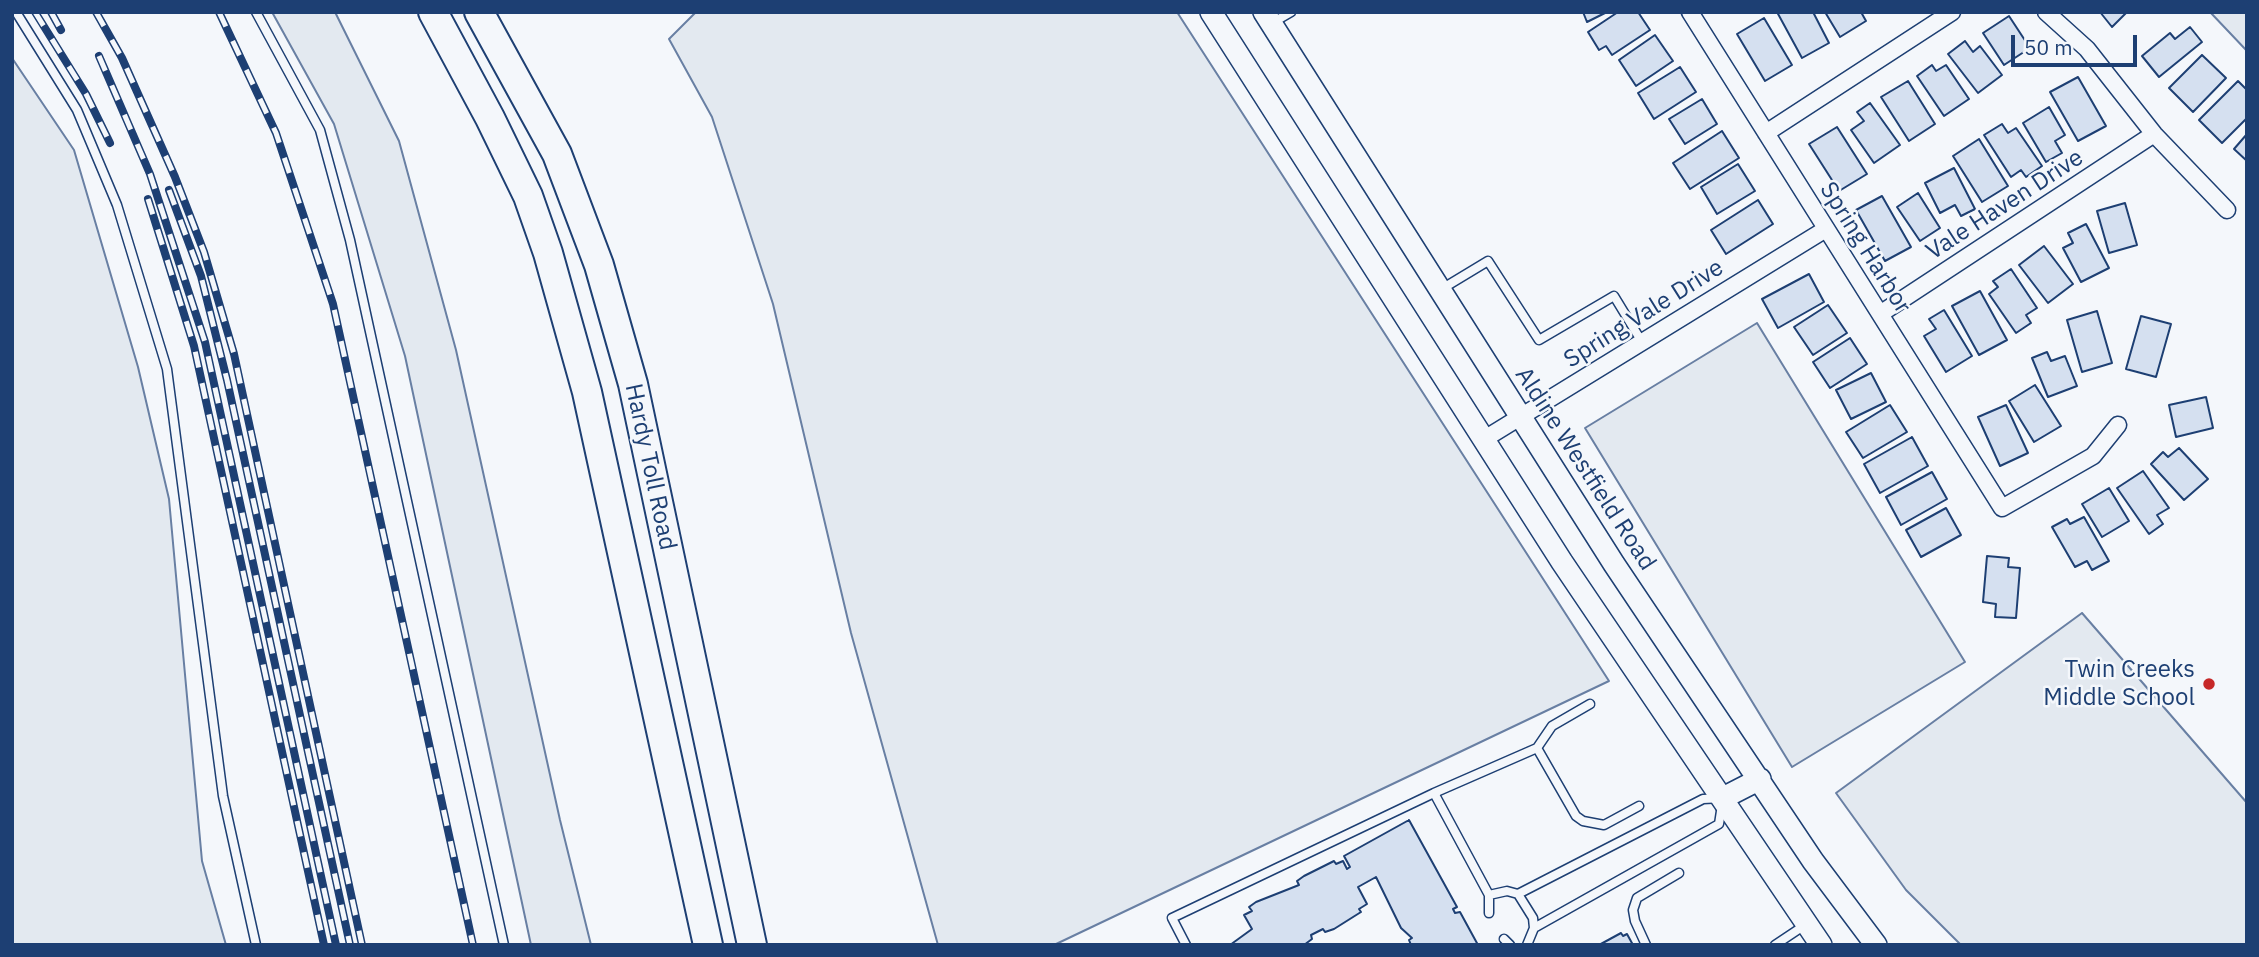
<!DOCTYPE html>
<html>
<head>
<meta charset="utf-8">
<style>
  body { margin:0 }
  #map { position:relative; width:2259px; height:957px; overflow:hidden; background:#f4f7fb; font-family:"IBM Plex Sans",sans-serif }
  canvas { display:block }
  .frame { position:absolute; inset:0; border:14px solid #1d3f73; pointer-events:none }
  .scale { position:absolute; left:2011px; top:35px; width:126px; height:32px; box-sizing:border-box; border:4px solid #1d3f73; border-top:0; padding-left:9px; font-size:21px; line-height:24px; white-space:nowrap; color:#1d3f73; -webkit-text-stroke:5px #f4f7fb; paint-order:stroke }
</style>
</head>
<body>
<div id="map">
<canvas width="2259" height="957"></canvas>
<div class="frame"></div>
<div class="scale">50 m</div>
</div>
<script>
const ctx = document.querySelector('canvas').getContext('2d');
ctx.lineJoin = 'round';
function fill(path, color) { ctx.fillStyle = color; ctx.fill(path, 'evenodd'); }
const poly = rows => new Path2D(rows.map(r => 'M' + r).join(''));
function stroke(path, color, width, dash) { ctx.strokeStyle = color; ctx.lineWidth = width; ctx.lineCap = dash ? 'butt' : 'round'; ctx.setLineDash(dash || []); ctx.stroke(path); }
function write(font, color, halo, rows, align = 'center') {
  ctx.font = font + ' "IBM Plex Sans",sans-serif'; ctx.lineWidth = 5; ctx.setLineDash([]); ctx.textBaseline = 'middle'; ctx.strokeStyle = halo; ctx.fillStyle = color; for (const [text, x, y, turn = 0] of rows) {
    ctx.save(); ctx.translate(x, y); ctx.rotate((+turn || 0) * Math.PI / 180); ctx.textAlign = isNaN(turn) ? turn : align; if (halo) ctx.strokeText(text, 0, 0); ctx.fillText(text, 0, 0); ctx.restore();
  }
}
const green = poly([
  [272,12,335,12,399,141,456,350,560,820,591,945,531,945,405,356,334,124,272,12],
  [696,12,1177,12,1609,681,1054,945,938,945,851,633,773,304,712,117,669,39,696,12],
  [2210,12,2247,12,2247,51,2210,12],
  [12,58,74,150,138,367,169,499,202,861,226,945,12,945,12,58],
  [1757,323,1965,662,1792,767,1585,428,1757,323],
  [2082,613,2247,803,2247,945,1961,945,1906,890,1836,793,2082,613]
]);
fill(green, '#e3e9f0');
stroke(green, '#687fa3', 2);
const building = poly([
  [1583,12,1607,12,1587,22,1583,12],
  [1618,12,1638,12,1650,30,1612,55,1606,46,1599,50,1588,32,1618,12],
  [1777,12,1813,12,1829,43,1802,58,1777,12],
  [1825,12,1861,12,1866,21,1840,37,1825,12],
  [2100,12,2127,12,2112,27,2100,12],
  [2009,16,2030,48,2004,65,1983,33,2009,16],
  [1764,18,1792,65,1765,81,1737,34,1764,18],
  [2190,27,2202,42,2159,77,2142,56,2170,33,2175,39,2190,27],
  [1655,35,1673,61,1636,86,1619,60,1655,35],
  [1965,41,1973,52,1980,46,2002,75,1978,93,1948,54,1965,41],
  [2202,55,2226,78,2193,112,2169,88,2202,55],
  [1932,65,1936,71,1946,65,1969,99,1944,116,1917,76,1932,65],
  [1680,67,1696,92,1654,119,1638,93,1680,67],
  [2078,77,2106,126,2078,141,2050,92,2078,77],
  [1908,81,1935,124,1909,141,1881,97,1908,81],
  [2238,81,2247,90,2247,118,2222,143,2199,120,2238,81],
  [1702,99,1717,124,1685,144,1669,119,1702,99],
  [1870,103,1900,145,1874,163,1851,130,1864,121,1857,112,1870,103],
  [2049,107,2065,135,2055,141,2062,153,2046,162,2023,123,2049,107],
  [2002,124,2008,133,2016,128,2042,166,2026,177,2021,170,2011,177,1984,135,2002,124],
  [1837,127,1867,174,1839,191,1809,144,1837,127],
  [1722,131,1739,158,1690,189,1673,163,1722,131],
  [2247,134,2247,161,2234,149,2247,134],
  [1979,139,2008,186,1982,202,1953,156,1979,139],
  [1738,164,1755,191,1717,214,1701,187,1738,164],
  [1954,168,1975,209,1961,216,1955,205,1940,213,1925,183,1954,168],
  [1918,193,1940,228,1920,241,1897,207,1918,193],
  [1882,196,1911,247,1885,261,1856,210,1882,196],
  [1758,200,1773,224,1726,254,1711,230,1758,200],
  [2125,203,2137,245,2109,253,2097,211,2125,203],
  [2086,224,2109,268,2081,282,2063,248,2073,243,2068,233,2086,224],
  [2044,246,2073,284,2048,303,2019,265,2044,246],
  [2011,269,2037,308,2026,315,2031,323,2016,333,1989,294,1998,287,1993,281,2011,269],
  [1809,274,1824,302,1778,328,1762,299,1809,274],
  [1980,291,2007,340,1979,355,1952,306,1980,291],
  [1828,305,1847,333,1813,355,1794,327,1828,305],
  [1944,310,1972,356,1946,372,1924,336,1936,329,1929,319,1944,310],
  [2097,311,2112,363,2082,372,2067,320,2097,311],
  [2141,316,2171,324,2156,377,2126,369,2141,316],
  [1850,338,1867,364,1830,388,1813,362,1850,338],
  [2047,352,2051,361,2065,356,2077,386,2048,397,2032,358,2047,352],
  [1871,373,1886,402,1851,419,1836,390,1871,373],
  [2035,385,2061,426,2034,442,2009,401,2035,385],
  [2206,397,2213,428,2176,437,2169,405,2206,397],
  [1890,405,1907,432,1863,458,1846,432,1890,405],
  [2006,405,2028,453,2000,466,1978,417,2006,405],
  [1912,437,1928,466,1880,493,1864,464,1912,437],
  [2179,448,2208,479,2184,500,2151,464,2163,452,2168,457,2179,448],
  [2143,471,2169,508,2157,515,2163,524,2149,534,2117,488,2143,471],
  [1932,472,1947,499,1901,525,1886,497,1932,472],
  [2109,488,2129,521,2102,537,2082,504,2109,488],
  [1946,508,1961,535,1921,557,1906,530,1946,508],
  [2084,517,2109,561,2092,570,2087,561,2075,567,2052,527,2067,519,2070,524,2084,517],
  [1987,556,2009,558,2008,567,2020,568,2016,618,1995,617,1996,604,1983,602,1987,556],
  [1409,820,1457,907,1453,909,1455,913,1460,912,1478,945,1411,945,1409,940,1412,938,1401,928,1376,877,1358,887,1367,904,1359,909,1361,912,1334,929,1325,932,1323,929,1311,935,1312,939,1304,945,1230,945,1252,929,1244,915,1252,911,1249,907,1256,902,1299,885,1297,881,1304,876,1334,861,1336,864,1343,861,1347,869,1350,867,1344,856,1409,820],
  [1621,933,1623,936,1627,934,1633,945,1599,945,1621,933]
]);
fill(building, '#d5e0f0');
stroke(building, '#1d3f73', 2);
const lane = poly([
  [16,12,77,110,117,205,167,369,223,796,256,945],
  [256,12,320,130,350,240,504,945],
  [1272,23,1291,12],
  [1440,290,1488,261,1539,340,1614,296,1642,342],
  [1537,748,1576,816,1583,821,1604,825,1639,806],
  [1434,793,1489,895],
  [1518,894,1703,799,1723,798,1719,824,1534,928],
  [1489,913,1489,895,1507,891,1518,894,1533,918,1534,928,1527,945],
  [1504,939,1510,945],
  [1186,945,1172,918,1434,793,1537,748,1552,726,1590,704],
  [1646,945,1635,921,1633,910,1637,898,1679,873],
  [1775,945,1805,925]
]);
const street = poly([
  [1690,12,2002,508,2093,456,2118,425],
  [2046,12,2087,49,2154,134,2227,210],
  [1766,133,1952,12],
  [1880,314,2154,134],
  [1486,438,1826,229]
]);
const secondary = poly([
  [1211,12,1562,562,1821,945],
  [1264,12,1614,564,1813,861,1876,945],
  [1723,798,1760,779]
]);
const highway = poly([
  [433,12,490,118,528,196,548,253,587,392,708,945],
  [479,12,557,154,599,265,633,384,752,945]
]);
stroke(lane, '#1d3f73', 11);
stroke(street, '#1d3f73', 19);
stroke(secondary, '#1d3f73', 24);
stroke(highway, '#1d3f73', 32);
stroke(lane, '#f4f7fb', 8);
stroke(street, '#f4f7fb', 16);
stroke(secondary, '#f4f7fb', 21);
stroke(highway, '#f4f7fb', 28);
const rail = poly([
  [35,12,86,94,110,143],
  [51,12,61,30],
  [96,12,122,58,175,177,204,252,234,354,362,945],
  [219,12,276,133,333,304,473,945],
  [99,56,150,174,205,342,336,945],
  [169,190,201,276,227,380,350,945],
  [148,199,194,346,324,945]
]);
stroke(rail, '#1d3f73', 8);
stroke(rail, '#f4f7fb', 5, [16]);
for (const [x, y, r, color] of [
  [2209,684,7,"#c62828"]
]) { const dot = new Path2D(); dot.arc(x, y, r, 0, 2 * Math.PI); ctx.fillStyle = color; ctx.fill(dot); stroke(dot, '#f4f7fb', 2.5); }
write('24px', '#1d3f73', '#f4f7fb', [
  ["Vale Haven Drive",2005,205,-33],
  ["Spring Harbor",1865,248,58],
  ["Spring Vale Drive",1644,314,-32],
  ["Hardy Toll Road",650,467,78],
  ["Aldine Westfield Road",1585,469,57]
]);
write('24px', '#1d3f73', '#f4f7fb', [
  ["Twin Creeks",2195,670],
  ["Middle School",2195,698]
], 'right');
</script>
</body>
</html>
